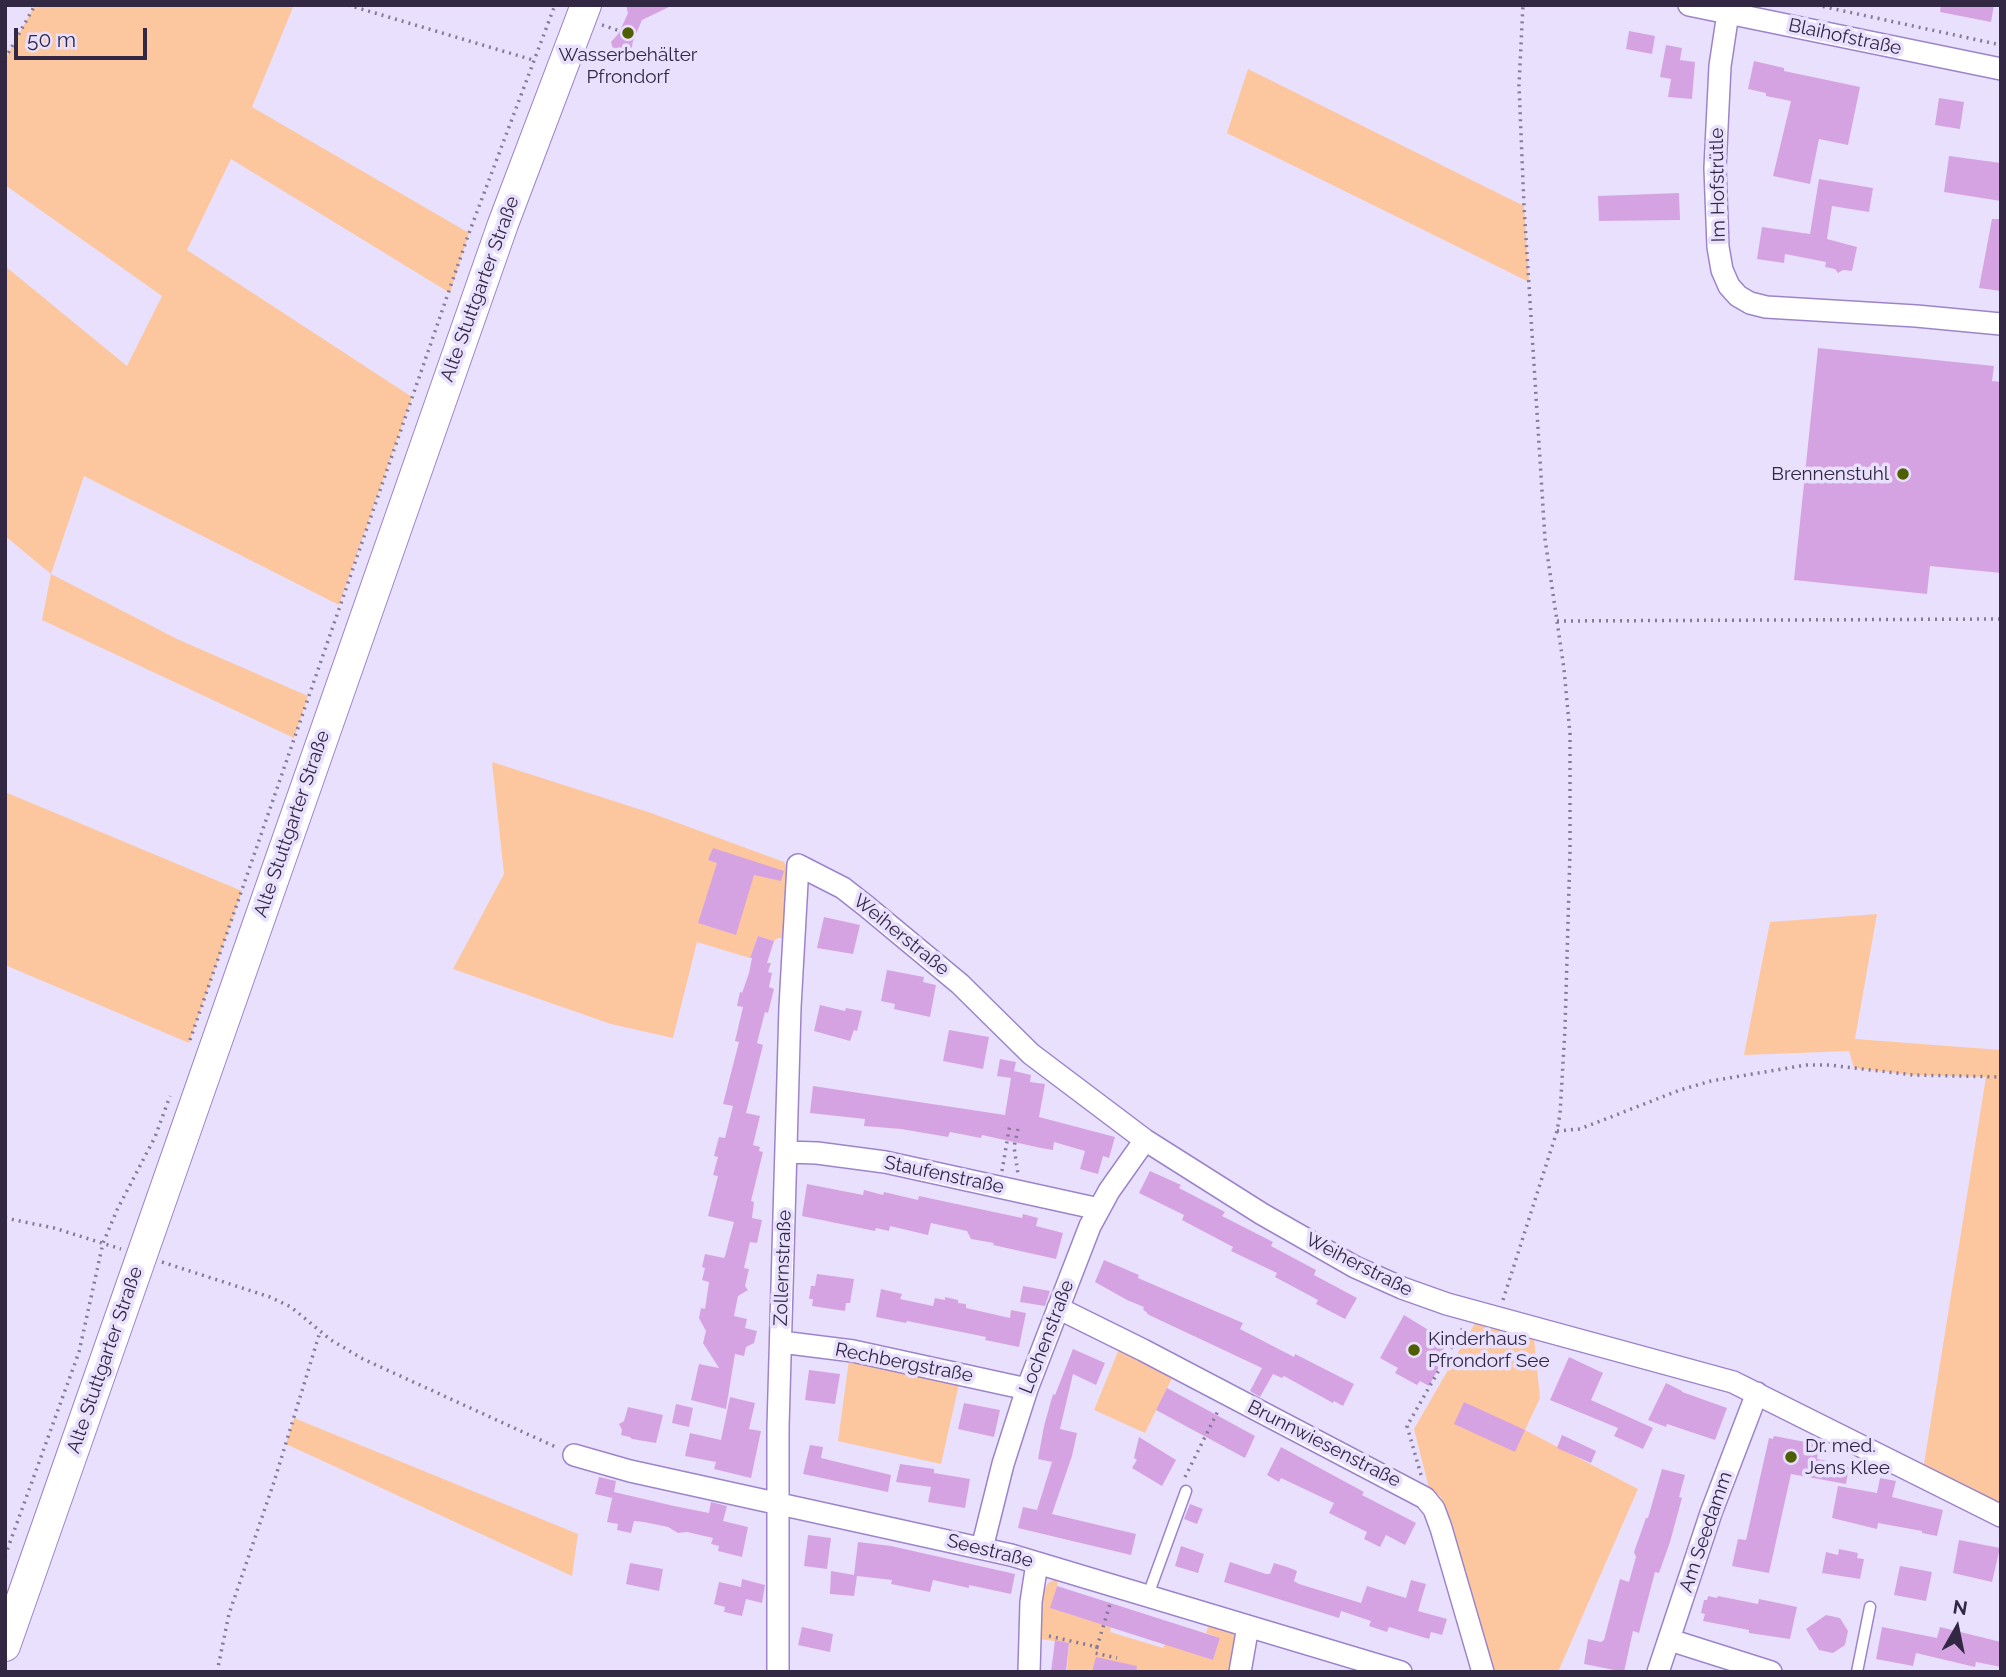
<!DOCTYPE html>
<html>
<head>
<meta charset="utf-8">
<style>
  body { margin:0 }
  #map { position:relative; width:2006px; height:1677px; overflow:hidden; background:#e9e0fe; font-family:Raleway,sans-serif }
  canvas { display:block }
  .frame { position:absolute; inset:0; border:7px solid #322844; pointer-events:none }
  .north { position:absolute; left:1922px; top:1593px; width:70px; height:70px; -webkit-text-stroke:5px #e9e0fe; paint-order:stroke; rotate:9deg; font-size:19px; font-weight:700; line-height:28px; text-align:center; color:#322844 }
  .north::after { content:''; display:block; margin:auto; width:24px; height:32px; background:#322844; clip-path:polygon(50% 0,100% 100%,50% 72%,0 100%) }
  .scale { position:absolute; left:14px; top:28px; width:133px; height:32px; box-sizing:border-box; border:4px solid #322844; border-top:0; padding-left:9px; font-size:21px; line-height:24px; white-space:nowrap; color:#322844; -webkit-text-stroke:5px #e9e0fe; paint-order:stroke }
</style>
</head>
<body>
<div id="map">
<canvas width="2006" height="1677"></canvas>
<div class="frame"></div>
<div class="north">N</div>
<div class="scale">50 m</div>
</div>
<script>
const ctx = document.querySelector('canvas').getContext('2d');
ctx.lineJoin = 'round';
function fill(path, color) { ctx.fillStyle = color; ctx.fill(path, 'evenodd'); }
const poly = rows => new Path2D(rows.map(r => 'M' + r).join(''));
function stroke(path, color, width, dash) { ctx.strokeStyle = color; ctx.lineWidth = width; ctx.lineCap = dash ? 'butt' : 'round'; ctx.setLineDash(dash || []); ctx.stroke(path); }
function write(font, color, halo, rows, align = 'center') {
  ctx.font = font + ' Raleway,sans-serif'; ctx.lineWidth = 7; ctx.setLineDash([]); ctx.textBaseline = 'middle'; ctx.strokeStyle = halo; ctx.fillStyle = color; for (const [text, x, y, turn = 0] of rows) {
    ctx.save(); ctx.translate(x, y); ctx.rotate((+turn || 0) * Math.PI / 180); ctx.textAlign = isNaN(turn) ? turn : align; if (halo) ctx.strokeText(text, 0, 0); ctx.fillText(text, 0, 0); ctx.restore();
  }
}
fill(poly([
  [35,5,294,5,252,107,469,233,450,293,231,159,187,250,412,397,339,605,84,476,51,574,177,639,308,696,294,738,42,620,51,574,5,536,5,266,127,366,162,296,5,185,5,59],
  [1248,69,1524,206,1529,282,1227,133],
  [492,762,651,813,784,862,787,867,785,938,778,938,774,941,758,936,750,958,697,942,673,1038,611,1024,453,969,504,874],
  [5,792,242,891,189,1043,5,965],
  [1877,914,1855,1039,2001,1050,2001,1516,1922,1476,1986,1077,1913,1075,1854,1068,1849,1051,1744,1055,1770,922],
  [1475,1323,1534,1338,1540,1398,1525,1430,1638,1489,1558,1672,1492,1672,1441,1497,1429,1488,1414,1429],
  [1119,1349,1173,1376,1145,1433,1094,1410],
  [849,1360,959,1384,941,1464,838,1441],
  [294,1418,578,1534,572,1576,286,1444],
  [1054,1580,1058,1582,1051,1608,1091,1621,1116,1613,1110,1632,1163,1648,1165,1644,1213,1660,1220,1638,1206,1633,1209,1624,1230,1631,1234,1634,1235,1643,1234,1672,1107,1672,1088,1669,1087,1672,1067,1672,1069,1643,1039,1639,1043,1592,1048,1583]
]), '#fcc79e');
fill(poly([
  [626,5,673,5,642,20,633,41,631,52,621,56,614,53,611,42,619,33,628,13],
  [1941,5,1994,5,1991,22,1940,12],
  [1629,31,1655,36,1652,54,1626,49],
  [1666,45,1682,48,1680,60,1695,62,1692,99,1668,97,1671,79,1660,77],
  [1754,61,1784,68,1784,71,1860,87,1848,145,1819,139,1810,184,1773,176,1791,101,1766,96,1766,93,1748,89],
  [1939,98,1964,102,1960,129,1935,125],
  [1949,156,2001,163,2001,201,1944,192],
  [1819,179,1873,188,1869,212,1832,206,1827,239,1857,247,1852,271,1843,270,1838,273,1835,269,1825,267,1826,262,1785,254,1784,263,1757,259,1762,227,1810,234],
  [1679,193,1680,220,1599,221,1598,196],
  [1992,219,2001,219,2001,291,1979,288],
  [1818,348,1994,366,1992,381,2001,382,2001,573,1930,566,1927,594,1794,580],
  [713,848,784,871,781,881,754,875,736,935,698,923,717,863,708,860],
  [824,917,860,925,853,954,817,948],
  [758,936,774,941,767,963,771,963,768,972,772,973,769,987,774,989,768,1013,765,1012,757,1043,763,1045,746,1113,760,1116,753,1145,760,1147,759,1151,763,1152,751,1201,754,1202,752,1218,762,1220,757,1243,750,1242,744,1268,749,1269,745,1286,748,1290,738,1296,734,1316,747,1319,745,1328,757,1331,754,1343,746,1347,744,1356,735,1354,726,1409,691,1400,699,1364,719,1368,703,1343,706,1331,699,1318,701,1308,705,1309,709,1282,702,1280,705,1268,702,1267,705,1254,724,1258,725,1256,734,1222,708,1216,718,1176,713,1175,718,1157,714,1156,719,1137,725,1138,733,1106,723,1104,739,1042,735,1041,743,1007,737,1006,740,992,742,993,749,973,752,958,750,958],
  [887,970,924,977,923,982,936,985,930,1017,894,1009,895,1004,881,1001],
  [820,1005,845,1011,846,1008,862,1011,857,1031,854,1030,850,1041,814,1031],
  [949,1030,989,1037,983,1069,943,1061],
  [1000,1059,1016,1062,1014,1071,1031,1075,1030,1082,1045,1084,1039,1117,1115,1137,1109,1158,1103,1156,1098,1174,1080,1169,1085,1151,1054,1142,1053,1150,1041,1148,982,1135,981,1138,950,1132,948,1137,901,1129,864,1126,865,1119,810,1113,813,1086,1005,1115,1011,1078,997,1076],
  [1150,1171,1181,1185,1179,1188,1225,1212,1222,1216,1273,1242,1271,1246,1316,1270,1314,1275,1357,1298,1345,1319,1316,1304,1318,1300,1275,1277,1277,1273,1231,1251,1233,1247,1182,1220,1184,1215,1139,1193],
  [807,1184,863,1195,864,1190,883,1195,884,1192,918,1200,919,1196,1022,1218,1023,1214,1038,1218,1036,1226,1063,1233,1056,1259,993,1245,994,1243,971,1239,967,1231,931,1223,928,1235,890,1226,889,1231,876,1228,875,1231,802,1216],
  [1104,1260,1139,1275,1138,1278,1243,1323,1240,1329,1294,1357,1295,1354,1354,1384,1343,1406,1334,1401,1333,1403,1284,1376,1282,1378,1273,1374,1260,1397,1250,1391,1262,1368,1149,1315,1143,1309,1144,1307,1127,1300,1095,1282],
  [817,1274,854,1279,850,1303,846,1303,845,1311,812,1306,813,1299,809,1299,811,1286,815,1286],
  [1023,1286,1050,1291,1045,1306,1020,1302],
  [881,1289,902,1294,900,1299,933,1306,935,1298,945,1300,945,1297,958,1300,958,1303,966,1304,966,1308,1010,1318,1011,1310,1026,1313,1019,1347,985,1340,986,1337,907,1321,906,1323,876,1317],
  [1404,1315,1448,1342,1435,1365,1439,1367,1429,1386,1420,1381,1417,1385,1395,1373,1398,1368,1380,1358],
  [1073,1349,1105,1363,1096,1385,1073,1374,1060,1429,1077,1433,1072,1456,1052,1514,1136,1534,1131,1555,1018,1528,1023,1507,1037,1510,1052,1462,1038,1459,1044,1426,1053,1394,1055,1395],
  [1569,1357,1603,1373,1591,1400,1653,1428,1643,1449,1614,1436,1618,1428,1550,1400],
  [809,1370,840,1374,835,1404,805,1400],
  [1666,1383,1682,1391,1682,1392,1727,1408,1715,1440,1667,1424,1666,1427,1648,1420],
  [1167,1388,1255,1436,1245,1458,1156,1410],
  [730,1397,755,1403,749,1429,761,1431,751,1478,714,1469,716,1462,685,1456,690,1433,721,1440],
  [1464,1402,1525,1430,1515,1452,1454,1424],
  [964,1403,1000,1410,994,1437,958,1429],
  [676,1404,693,1408,689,1427,672,1423],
  [628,1407,663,1415,656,1443,632,1439,630,1437,621,1435,622,1430,619,1424,624,1421],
  [1562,1435,1596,1451,1591,1463,1557,1448],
  [1774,1436,1816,1444,1815,1447,1819,1448,1817,1459,1843,1464,1842,1466,1849,1467,1846,1484,1791,1474,1769,1573,1732,1566,1738,1539,1746,1540,1769,1438,1773,1439],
  [1139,1437,1176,1460,1162,1486,1132,1468,1137,1460,1134,1458],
  [810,1445,823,1447,821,1458,891,1475,888,1492,803,1474],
  [1281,1447,1364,1492,1362,1495,1416,1523,1405,1545,1386,1535,1380,1547,1364,1539,1367,1532,1329,1513,1334,1503,1281,1478,1279,1482,1267,1475],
  [900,1464,934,1469,934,1473,970,1479,965,1508,928,1502,931,1487,896,1482],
  [1662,1469,1685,1475,1679,1497,1682,1498,1670,1542,1659,1573,1655,1572,1639,1633,1633,1631,1624,1672,1584,1664,1588,1639,1601,1642,1604,1640,1620,1579,1629,1582,1636,1557,1634,1552,1646,1518,1648,1518],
  [599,1477,616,1481,614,1492,674,1506,709,1513,711,1502,727,1506,723,1521,748,1527,742,1557,718,1551,719,1546,711,1544,713,1538,687,1532,678,1533,668,1527,644,1522,634,1521,631,1533,617,1530,618,1524,607,1522,613,1494,612,1498,595,1494],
  [1880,1478,1896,1481,1892,1497,1943,1510,1937,1536,1922,1533,1922,1531,1878,1523,1877,1529,1832,1518,1838,1486,1877,1493],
  [1190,1504,1203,1509,1197,1524,1184,1519],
  [808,1535,831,1538,827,1569,804,1566],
  [1959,1540,2000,1548,1992,1582,1953,1573],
  [858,1542,891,1546,1015,1574,1011,1594,969,1585,969,1588,933,1580,930,1592,891,1584,892,1580,857,1576,854,1596,830,1594,831,1571,854,1575],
  [1181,1546,1204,1554,1198,1573,1175,1566],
  [1839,1549,1858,1553,1857,1558,1864,1559,1860,1579,1822,1573,1826,1552,1838,1555],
  [1230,1562,1266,1574,1270,1574,1274,1563,1290,1568,1297,1571,1294,1581,1299,1584,1361,1603,1367,1586,1406,1598,1411,1580,1426,1584,1418,1611,1447,1619,1442,1635,1431,1632,1429,1639,1389,1627,1387,1632,1369,1626,1371,1621,1341,1611,1339,1618,1224,1582],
  [630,1563,663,1569,659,1591,626,1584],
  [1900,1566,1932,1572,1926,1601,1894,1595],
  [742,1579,765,1585,762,1603,746,1599,742,1616,724,1612,725,1607,714,1604,719,1582,741,1587],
  [1057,1586,1220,1638,1213,1660,1050,1608],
  [1708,1596,1717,1598,1718,1596,1758,1604,1759,1599,1797,1607,1790,1639,1749,1633,1749,1630,1703,1621,1705,1614,1701,1613,1704,1600,1707,1600],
  [1826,1615,1840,1618,1848,1631,1845,1645,1833,1653,1819,1650,1806,1629],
  [802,1627,833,1634,830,1652,798,1645],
  [1882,1627,1937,1638,1940,1627,2001,1642,2001,1667,1976,1662,1975,1667,1916,1653,1913,1666,1876,1659],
  [1055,1640,1069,1643,1066,1672,1051,1672],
  [1096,1657,1137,1666,1136,1672,1092,1672]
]), '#d6a3e2');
const lane = poly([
  [1148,1595,1186,1491],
  [1857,1672,1870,1607]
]);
const street = poly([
  [1689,5,2001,69],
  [1728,13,1720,66,1715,168,1718,247,1722,270,1729,286,1738,296,1750,303,1766,307,1916,316,2001,324],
  [787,1152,817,1153,885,1162,1099,1209],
  [1058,1308,1143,1350,1425,1498,1434,1509,1441,1528,1483,1672],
  [781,1342,853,1351,1027,1389],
  [574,1455,630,1471,1011,1555,1401,1672],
  [982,1548,1003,1464,1027,1389,1090,1226,1109,1191,1145,1140],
  [1670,1640,1771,1672],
  [778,1672,778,1427,790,1007,798,865,843,888,866,906,960,984,1031,1054,1145,1140,1262,1214,1355,1267,1402,1288,1447,1304,1733,1382,2001,1516],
  [1029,1672,1031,1602,1037,1563],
  [1240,1672,1248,1626],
  [1658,1672,1711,1513,1757,1393]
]);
const secondary = poly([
  [5,1646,503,224,586,5]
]);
stroke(lane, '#9d84ca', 13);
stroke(street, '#9d84ca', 24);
stroke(secondary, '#9d84ca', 32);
stroke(poly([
  [348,5,533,60],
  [1816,5,2001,45],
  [602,25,620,31],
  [5,59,35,5],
  [1557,621,2001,619],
  [190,1040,469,233,555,5],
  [1018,1129,1014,1147,1018,1174],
  [1557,1131,1580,1129,1680,1090,1711,1081,1806,1065,1829,1065,1913,1075,2001,1077],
  [1002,1171,1010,1124],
  [5,1218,54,1228,121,1249],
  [162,1262,270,1297,291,1307,331,1340,363,1359,558,1448],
  [1503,1300,1557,1131,1560,1114,1565,1029,1570,851,1570,734,1564,669,1545,539,1524,206,1519,85,1523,5],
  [1421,1475,1407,1426,1463,1328],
  [1185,1477,1219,1409],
  [5,1556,79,1352,103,1243,117,1210,155,1137,170,1096],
  [1049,1636,1097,1647,1110,1604],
  [1097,1647,1095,1653,1117,1658],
  [217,1672,229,1614,274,1482,320,1332]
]), '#847b98', 3.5, [2, 5]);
stroke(lane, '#fff', 10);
stroke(street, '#fff', 21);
stroke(secondary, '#fff', 30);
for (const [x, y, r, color] of [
  [628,33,7,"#4f5e00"],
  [1903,474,7,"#4f5e00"],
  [1414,1350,7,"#4f5e00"],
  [1791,1457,7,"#4f5e00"]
]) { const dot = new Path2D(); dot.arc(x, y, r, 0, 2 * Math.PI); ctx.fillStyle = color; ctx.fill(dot); stroke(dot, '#e9e0fe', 2.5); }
write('19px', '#322844', '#e9e0fe', [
  ["Blaihofstraße",1845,37,12],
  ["Im Hofstrütle",1718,185,-91],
  ["Alte Stuttgarter Straße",480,289,-70],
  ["Alte Stuttgarter Straße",292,824,-71],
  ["Weiherstraße",901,935,39],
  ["Staufenstraße",944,1175,12],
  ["Weiherstraße",1359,1265,27],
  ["Zollernstraße",783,1268,-88],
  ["Lochenstraße",1047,1337,-69],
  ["Alte Stuttgarter Straße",105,1360,-71],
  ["Rechbergstraße",904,1363,11],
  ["Brunnwiesenstraße",1324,1444,27],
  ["Am Seedamm",1706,1532,-71],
  ["Seestraße",990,1551,14]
]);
write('19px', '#322844', '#e9e0fe', [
  ["Wasserbehälter",628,55,"center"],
  ["Pfrondorf",628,77,"center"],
  ["Brennenstuhl",1889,474,"right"],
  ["Kinderhaus",1428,1339],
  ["Pfrondorf See",1428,1361],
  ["Dr. med.",1805,1446],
  ["Jens Klee",1805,1468]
], 'left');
</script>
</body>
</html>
